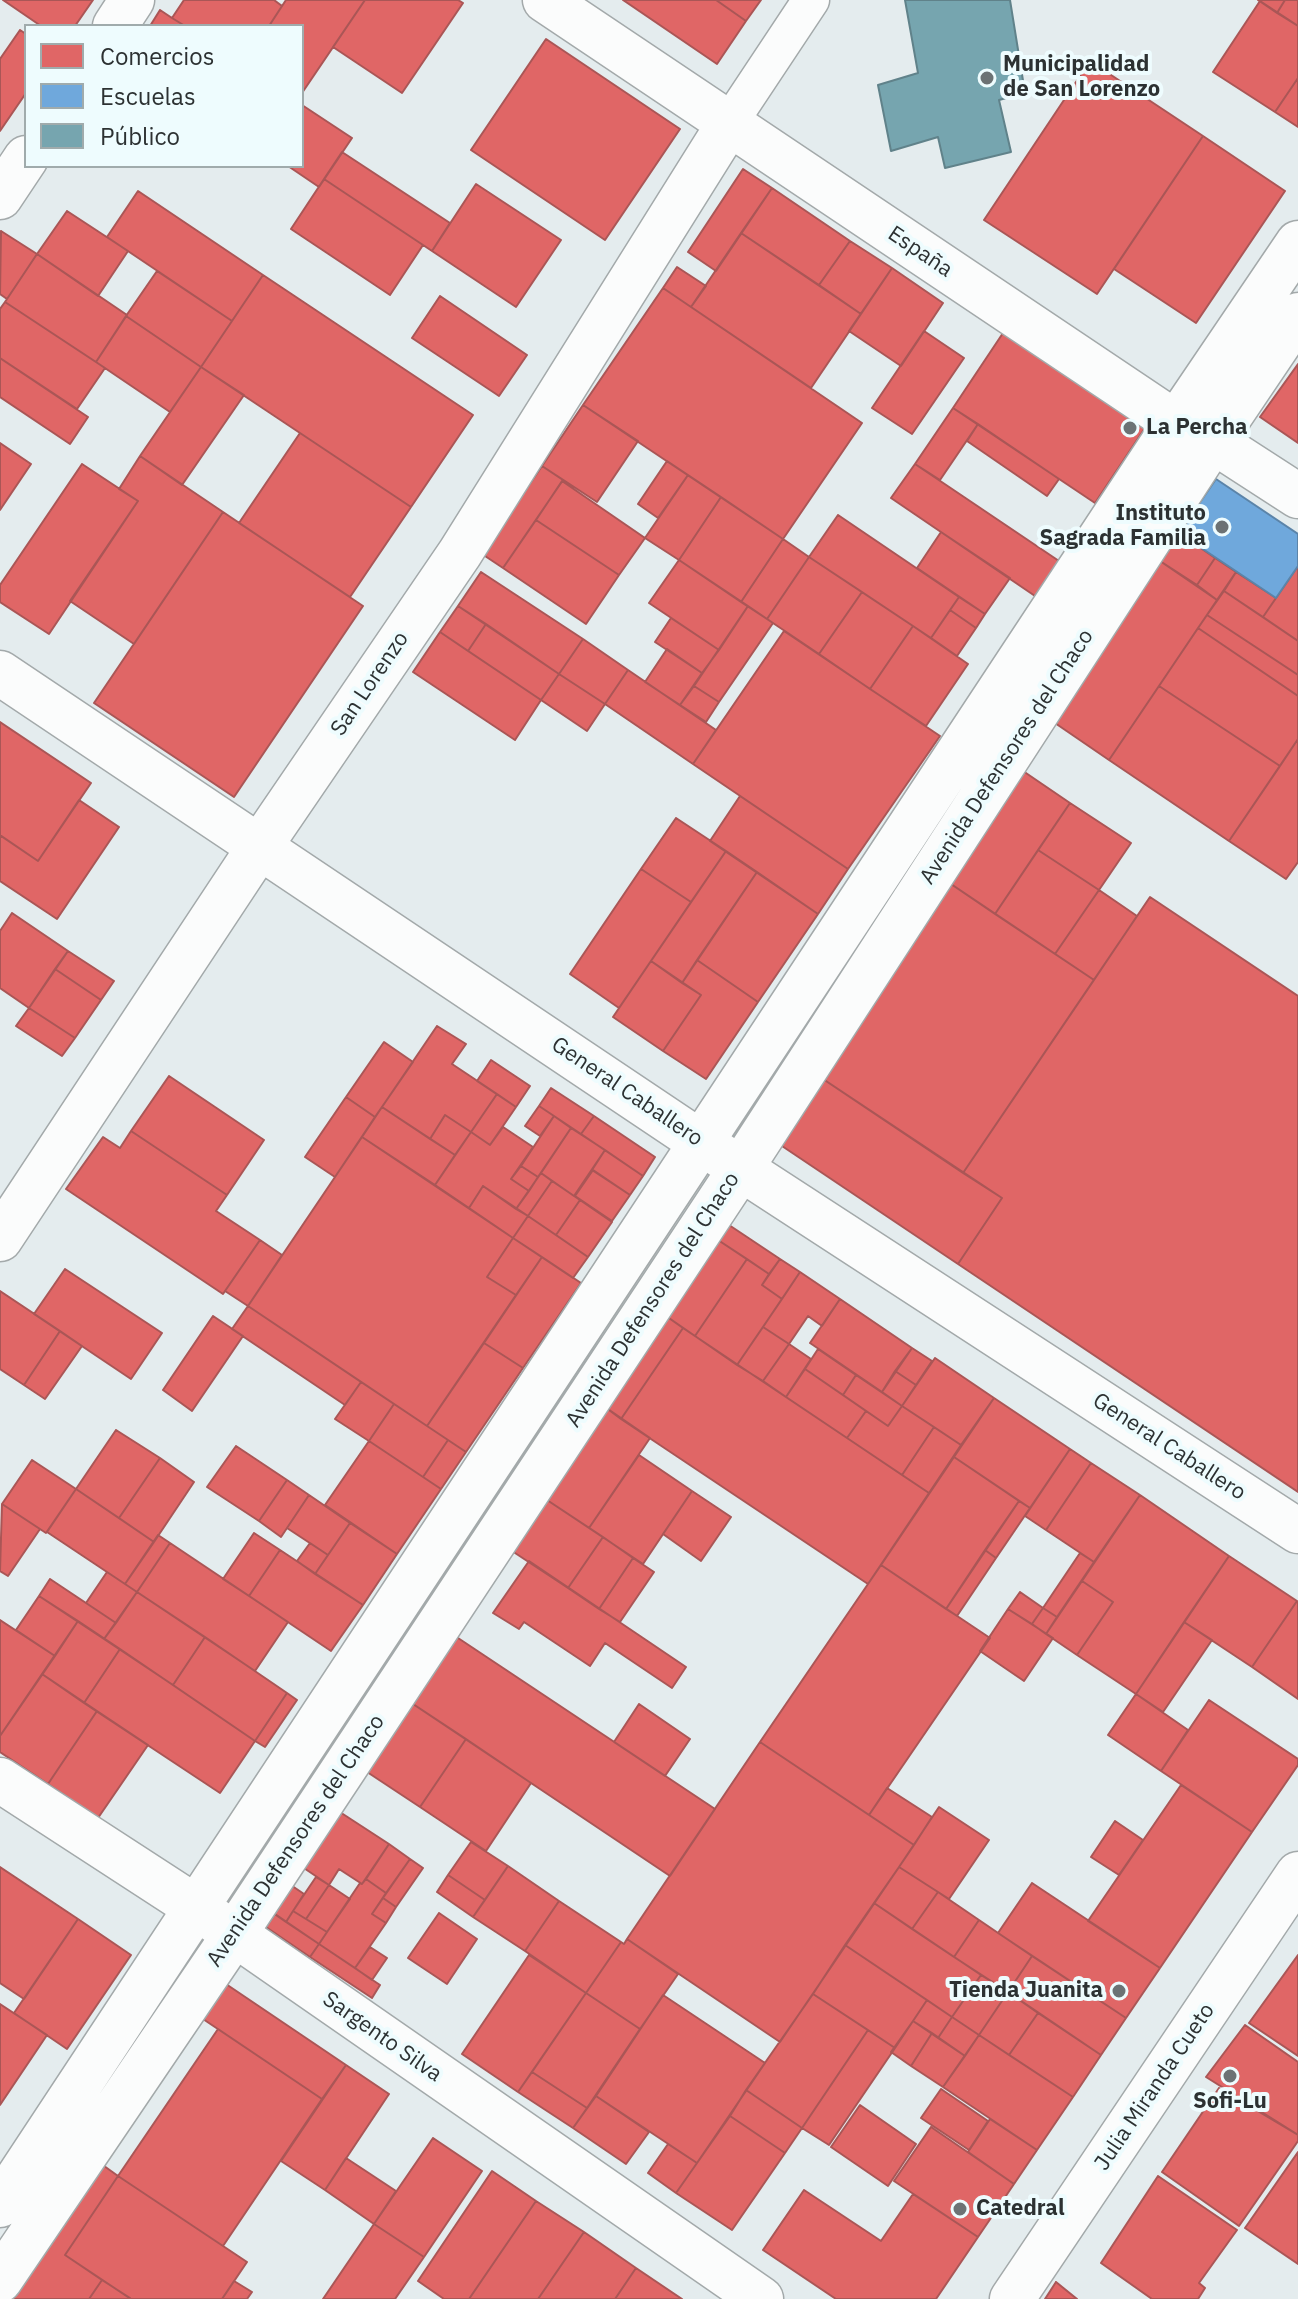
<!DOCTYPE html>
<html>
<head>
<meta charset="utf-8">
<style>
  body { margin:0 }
  #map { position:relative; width:1298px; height:2299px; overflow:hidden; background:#e4ecee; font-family:"IBM Plex Sans",sans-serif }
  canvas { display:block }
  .legend { position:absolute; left:24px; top:24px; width:280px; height:144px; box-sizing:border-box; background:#eefcfe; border:2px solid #a0abac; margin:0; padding:10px 14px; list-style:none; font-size:24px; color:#2c3132 }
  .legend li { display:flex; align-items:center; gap:16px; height:40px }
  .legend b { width:40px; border:2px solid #a0abac }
</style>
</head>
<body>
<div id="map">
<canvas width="1298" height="2299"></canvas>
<ul class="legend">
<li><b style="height:22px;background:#e06666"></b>Comercios</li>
<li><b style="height:22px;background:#6fa8dc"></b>Escuelas</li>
<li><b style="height:22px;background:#76a5af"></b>Público</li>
</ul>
</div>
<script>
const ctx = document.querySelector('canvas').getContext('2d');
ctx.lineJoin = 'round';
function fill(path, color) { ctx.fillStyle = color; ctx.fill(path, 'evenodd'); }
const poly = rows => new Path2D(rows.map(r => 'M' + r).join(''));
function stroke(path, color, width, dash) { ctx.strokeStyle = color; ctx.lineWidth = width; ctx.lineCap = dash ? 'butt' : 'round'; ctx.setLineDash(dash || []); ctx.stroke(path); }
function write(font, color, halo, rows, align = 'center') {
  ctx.font = font + ' "IBM Plex Sans",sans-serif'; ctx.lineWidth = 8; ctx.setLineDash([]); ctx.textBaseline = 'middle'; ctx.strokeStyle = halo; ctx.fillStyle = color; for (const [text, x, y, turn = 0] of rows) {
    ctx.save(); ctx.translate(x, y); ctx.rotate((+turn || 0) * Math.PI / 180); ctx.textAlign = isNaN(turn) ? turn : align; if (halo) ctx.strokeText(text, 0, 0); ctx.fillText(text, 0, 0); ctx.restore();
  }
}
const shops = poly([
  [3,0,93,0,75,26,41,26,3,0],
  [184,0,274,0,282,6,269,26,185,26,172,18,184,0],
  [286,0,365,0,302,93,302,26,269,26,286,0],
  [365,0,458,0,463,3,402,93,333,47,365,0],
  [623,0,716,0,746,21,717,64,623,0],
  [716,0,761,0,746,21,716,0],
  [1258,0,1285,0,1277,13,1258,0],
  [1285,0,1298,0,1298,26,1277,13,1285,0],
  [1260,1,1298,26,1298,78,1275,112,1213,72,1260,1],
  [160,10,172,18,185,26,150,26,160,10],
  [20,30,26,34,26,93,0,131,0,59,20,30],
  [546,39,680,129,605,240,471,150,546,39],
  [1090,61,1203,136,1097,294,984,220,1090,61],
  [1298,78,1298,127,1275,112,1298,78],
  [302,105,352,138,319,187,288,166,302,166,302,105],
  [1203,136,1285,191,1196,323,1114,269,1203,136],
  [342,152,450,223,432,251,324,179,342,152],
  [743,169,772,188,716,271,688,252,743,169],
  [324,179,423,245,390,295,291,229,324,179],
  [476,184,561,240,516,307,432,251,476,184],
  [772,188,850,241,819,285,741,233,772,188],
  [138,191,263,275,232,321,107,237,138,191],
  [67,211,128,251,98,296,37,254,67,211],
  [1,231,37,254,7,299,0,294,1,231],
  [741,233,861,314,811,388,691,307,741,233],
  [850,241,892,268,861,314,819,285,850,241],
  [37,254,127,315,96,362,5,302,37,254],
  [677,267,706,286,691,307,663,288,677,267],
  [892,268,943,303,901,366,849,331,892,268],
  [157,271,232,321,201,367,126,316,157,271],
  [263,275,473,415,411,507,201,367,263,275],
  [663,288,862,423,783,539,583,405,663,288],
  [440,296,527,355,499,396,412,338,440,296],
  [5,302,105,368,77,409,0,358,0,309,5,302],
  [126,316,201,367,170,412,96,362,126,316],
  [1009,324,1151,419,1095,503,953,408,1009,324],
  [924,331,964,358,912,434,872,408,924,331],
  [0,358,88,417,70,444,0,397,0,358],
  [1298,364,1298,443,1260,417,1298,364],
  [201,367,244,395,182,485,140,456,201,367],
  [583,405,638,441,597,502,542,466,583,405],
  [953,408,978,424,940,480,915,464,953,408],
  [978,424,1059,479,1047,496,967,441,978,424],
  [300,433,411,507,350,597,239,523,300,433],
  [0,443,31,464,0,510,0,443],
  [140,456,223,512,134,644,70,601,138,501,119,489,140,456],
  [667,461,688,475,658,518,638,504,667,461],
  [82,464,138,501,49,634,0,602,0,585,82,464],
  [915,464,1059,561,1035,596,891,498,915,464],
  [542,466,563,480,503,568,482,554,542,466],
  [688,475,721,497,679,560,645,538,688,475],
  [562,481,645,538,619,575,536,520,562,481],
  [721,497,783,539,741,602,679,560,721,497],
  [223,512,363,606,234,797,94,703,223,512],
  [838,515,959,597,931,638,809,557,838,515],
  [536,520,619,575,586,624,503,568,536,520],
  [941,532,1010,578,985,614,917,568,941,532],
  [1179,533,1215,558,1197,585,1160,561,1179,533],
  [783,539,809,557,767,619,741,602,783,539],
  [809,557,862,592,819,654,767,619,809,557],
  [1215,558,1236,572,1217,600,1197,585,1215,558],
  [679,560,748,606,719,650,649,603,679,560],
  [1160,561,1217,600,1109,760,1052,721,1160,561],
  [1298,566,1298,641,1263,617,1298,566],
  [481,572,583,639,559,674,458,606,481,572],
  [1236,572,1276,598,1263,617,1224,591,1236,572],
  [1224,591,1298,641,1298,675,1207,615,1224,591],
  [862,592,913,626,870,689,819,654,862,592],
  [959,597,985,614,976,628,950,610,959,597],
  [458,606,486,624,468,651,440,632,458,606],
  [748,606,773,623,719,702,694,686,748,606],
  [950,610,976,628,957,656,931,638,950,610],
  [1207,615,1298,675,1298,696,1198,628,1207,615],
  [671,618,719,650,702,673,655,642,671,618],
  [486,624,559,674,541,700,468,651,486,624],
  [913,626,968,664,926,726,870,689,913,626],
  [1198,628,1298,696,1298,739,1280,766,1159,686,1198,628],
  [784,631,940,736,848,869,693,764,784,631],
  [440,632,541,700,515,740,413,672,440,632],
  [583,639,628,670,605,704,559,674,583,639],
  [667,649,702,673,680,705,645,682,667,649],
  [628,670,716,730,693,764,605,704,628,670],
  [559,674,605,704,587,731,541,700,559,674],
  [694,686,719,702,706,722,680,705,694,686],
  [1159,686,1280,766,1229,841,1109,760,1159,686],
  [0,722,91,783,38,861,0,835,0,722],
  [1298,739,1298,862,1286,879,1229,841,1298,739],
  [1023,771,1070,803,995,914,948,882,1023,771],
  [740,796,848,869,818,914,710,841,740,796],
  [79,800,119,827,57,919,0,881,0,838,1,836,38,861,79,800],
  [1070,803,1131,843,1099,890,1038,850,1070,803],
  [676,818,726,851,691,902,641,869,676,818],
  [1038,850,1099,890,1055,954,995,914,1038,850],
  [726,851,757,872,682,983,651,961,726,851],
  [641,869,691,902,619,1008,570,974,641,869],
  [757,872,818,914,758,1002,697,960,757,872],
  [948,882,1094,980,963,1173,817,1075,948,882],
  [1099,890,1137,916,1094,980,1055,954,1099,890],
  [1150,897,1298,996,1298,1492,958,1264,1002,1198,963,1173,1150,897],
  [12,913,68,951,29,1008,0,988,0,931,12,913],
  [68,951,114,981,101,1000,55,969,68,951],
  [697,960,758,1002,706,1079,663,1051,701,995,682,983,697,960],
  [651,961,701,995,663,1051,613,1017,651,961],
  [55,969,101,1000,75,1038,29,1008,55,969],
  [29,1008,75,1038,62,1056,16,1026,29,1008],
  [437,1026,466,1044,452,1064,497,1094,471,1132,445,1115,430,1139,382,1107,437,1026],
  [384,1042,413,1062,375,1117,346,1097,384,1042],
  [491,1060,530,1086,516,1107,477,1081,491,1060],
  [817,1075,1002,1198,958,1264,773,1140,817,1075],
  [169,1076,264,1140,227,1195,131,1131,169,1076],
  [551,1088,594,1116,581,1134,539,1106,551,1088],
  [497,1094,516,1107,490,1145,471,1132,497,1094],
  [346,1097,375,1117,335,1177,305,1157,346,1097],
  [539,1106,554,1116,540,1136,525,1126,539,1106],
  [382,1107,455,1155,435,1185,362,1137,382,1107],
  [445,1115,471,1132,455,1155,430,1139,445,1115],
  [554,1116,571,1128,538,1177,521,1166,554,1116],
  [594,1116,655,1157,643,1176,581,1134,594,1116],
  [503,1127,533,1147,511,1179,529,1191,516,1209,483,1186,469,1208,435,1185,471,1132,490,1145,503,1127],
  [571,1128,605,1150,574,1196,541,1173,571,1128],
  [131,1131,227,1195,216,1211,260,1240,223,1294,66,1189,103,1137,120,1148,131,1131],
  [362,1137,513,1238,487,1277,516,1295,427,1426,248,1306,362,1137],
  [605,1150,643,1176,630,1195,592,1170,605,1150],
  [521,1166,538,1177,529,1191,511,1179,521,1166],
  [593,1170,630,1195,612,1221,575,1196,593,1170],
  [541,1173,552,1181,528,1216,516,1209,541,1173],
  [552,1181,580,1200,556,1235,528,1216,552,1181],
  [483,1186,528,1216,513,1238,469,1208,483,1186],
  [580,1200,612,1222,588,1257,556,1235,580,1200],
  [528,1216,588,1257,573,1278,513,1238,528,1216],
  [729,1225,780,1259,769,1274,718,1240,729,1225],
  [513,1238,542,1257,516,1295,487,1277,513,1238],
  [260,1240,282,1255,248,1306,225,1291,260,1240],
  [718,1240,747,1259,695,1336,666,1316,718,1240],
  [542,1257,581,1283,523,1368,484,1343,542,1257],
  [747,1259,769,1274,762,1285,782,1299,737,1365,695,1336,747,1259],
  [780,1259,800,1272,782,1299,762,1285,780,1259],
  [65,1269,162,1333,131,1379,34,1314,65,1269],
  [800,1272,840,1299,822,1326,808,1316,789,1344,763,1327,800,1272],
  [0,1291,60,1331,24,1385,0,1369,0,1291],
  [840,1299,912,1348,882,1392,810,1343,840,1299],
  [248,1306,361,1382,345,1405,232,1329,248,1306],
  [213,1316,243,1336,192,1411,163,1390,213,1316],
  [666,1316,683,1328,621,1419,605,1407,666,1316],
  [763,1327,789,1344,763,1381,737,1365,763,1327],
  [683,1328,929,1493,868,1584,621,1419,683,1328],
  [60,1331,82,1346,45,1399,24,1385,60,1331],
  [484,1343,523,1368,466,1452,427,1426,484,1343],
  [789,1344,811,1359,786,1397,763,1381,789,1344],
  [912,1348,932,1361,916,1385,895,1371,912,1348],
  [818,1349,856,1375,843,1395,805,1369,818,1349],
  [935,1358,994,1398,961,1445,902,1406,935,1358],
  [805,1369,866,1411,847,1438,786,1397,805,1369],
  [895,1371,916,1385,902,1406,882,1392,895,1371],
  [856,1375,902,1406,888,1426,843,1395,856,1375],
  [361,1382,394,1404,369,1441,335,1419,361,1382],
  [994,1398,1070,1449,1030,1508,954,1457,994,1398],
  [394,1404,448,1440,423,1477,369,1441,394,1404],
  [902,1406,934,1427,902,1475,847,1438,866,1411,888,1426,902,1406],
  [605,1407,650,1438,589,1528,544,1498,605,1407],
  [934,1427,961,1445,929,1493,902,1475,934,1427],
  [116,1430,160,1458,119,1518,76,1489,116,1430],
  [448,1440,466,1452,441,1489,423,1477,448,1440],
  [369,1441,441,1489,397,1554,325,1505,369,1441],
  [236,1446,287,1480,259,1521,207,1487,236,1446],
  [1070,1449,1091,1463,1046,1530,1025,1516,1070,1449],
  [639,1455,692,1491,643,1564,589,1528,639,1455],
  [954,1457,1019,1501,946,1609,881,1565,954,1457],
  [160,1458,194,1482,154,1542,119,1518,160,1458],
  [32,1460,76,1489,46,1533,2,1504,32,1460],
  [1091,1463,1140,1495,1094,1562,1046,1530,1091,1463],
  [287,1480,309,1495,281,1537,259,1521,287,1480],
  [76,1489,154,1542,125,1584,47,1532,76,1489],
  [692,1491,731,1517,701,1561,663,1534,692,1491],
  [309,1495,350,1523,328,1555,287,1528,309,1495],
  [1140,1495,1229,1556,1136,1694,1077,1655,1113,1602,1082,1581,1140,1495],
  [544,1498,603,1537,568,1588,509,1549,544,1498],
  [1019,1501,1030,1508,996,1558,985,1550,1019,1501],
  [2,1504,40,1529,8,1576,0,1571,2,1504],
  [350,1523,397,1554,363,1605,315,1574,350,1523],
  [254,1533,280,1550,249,1596,223,1579,254,1533],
  [158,1535,170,1543,137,1592,125,1584,158,1535],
  [603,1537,633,1558,599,1609,568,1588,603,1537],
  [170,1543,288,1622,255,1671,137,1592,170,1543],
  [310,1543,328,1555,315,1574,297,1561,310,1543],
  [280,1550,363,1605,331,1651,249,1596,280,1550],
  [985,1550,996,1558,957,1616,946,1609,985,1550],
  [1080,1553,1094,1562,1057,1617,1043,1608,1080,1553],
  [1229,1556,1297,1601,1252,1667,1184,1622,1229,1556],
  [633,1558,654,1572,620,1622,599,1609,633,1558],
  [529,1561,686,1667,672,1688,605,1643,590,1666,524,1622,519,1629,493,1613,529,1561],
  [881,1565,990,1638,869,1815,760,1742,881,1565],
  [107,1572,137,1592,116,1623,86,1603,107,1572],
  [50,1579,116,1623,104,1639,39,1596,50,1579],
  [1082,1581,1113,1602,1077,1655,1046,1634,1082,1581],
  [137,1592,205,1637,173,1685,104,1639,137,1592],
  [1020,1592,1043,1608,1032,1624,1008,1609,1020,1592],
  [39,1596,78,1621,55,1656,16,1630,39,1596],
  [1297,1601,1298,1602,1298,1699,1252,1667,1297,1601],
  [1043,1608,1057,1617,1046,1634,1032,1624,1043,1608],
  [1008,1609,1053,1638,1024,1681,980,1651,1008,1609],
  [0,1620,55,1656,0,1736,0,1620],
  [78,1621,120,1649,84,1703,42,1674,78,1621],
  [1184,1622,1212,1640,1163,1712,1136,1694,1184,1622],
  [449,1632,715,1809,670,1876,404,1698,449,1632],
  [205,1637,287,1693,255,1741,173,1685,205,1637],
  [120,1649,255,1741,220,1793,84,1703,120,1649],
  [42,1674,97,1711,48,1784,0,1752,0,1736,42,1674],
  [287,1693,297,1700,265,1747,255,1741,287,1693],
  [1136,1694,1188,1730,1161,1771,1108,1735,1136,1694],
  [404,1698,466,1739,420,1807,358,1766,404,1698],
  [1209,1700,1298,1759,1298,1765,1252,1832,1161,1771,1209,1700],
  [639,1704,690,1739,665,1776,614,1742,639,1704],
  [97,1711,148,1745,98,1818,48,1784,97,1711],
  [466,1739,531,1783,486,1851,420,1807,466,1739],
  [760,1742,914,1845,780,2042,627,1939,760,1742],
  [1181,1785,1252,1832,1160,1968,1088,1921,1181,1785],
  [887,1788,932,1817,914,1845,869,1815,887,1788],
  [326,1803,389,1844,362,1884,339,1869,329,1885,289,1858,326,1803],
  [939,1807,989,1840,949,1899,899,1867,939,1807],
  [1115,1821,1143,1840,1119,1875,1091,1857,1115,1821],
  [471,1842,508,1866,485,1900,448,1875,471,1842],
  [389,1844,410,1859,386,1893,366,1879,389,1844],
  [410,1859,423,1868,396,1907,383,1898,410,1859],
  [508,1866,559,1901,525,1951,473,1917,508,1866],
  [0,1867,78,1919,24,1999,0,1983,0,1867],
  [899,1867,938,1892,912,1929,874,1903,899,1867],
  [448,1875,485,1900,473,1917,437,1892,448,1875],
  [316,1877,329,1885,306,1919,293,1911,316,1877],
  [282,1879,304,1894,286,1922,263,1906,282,1879],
  [366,1879,386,1893,372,1914,386,1923,355,1968,319,1944,360,1883,362,1884,366,1879],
  [1032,1883,1160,1968,1126,2018,998,1933,1032,1883],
  [329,1885,350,1899,327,1932,306,1919,329,1885],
  [938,1892,979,1920,954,1957,912,1929,938,1892],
  [383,1898,396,1907,386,1923,372,1914,383,1898],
  [559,1901,621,1942,586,1993,525,1951,559,1901],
  [874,1903,981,1975,952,2017,845,1945,874,1903],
  [293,1911,327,1932,319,1944,286,1922,293,1911],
  [439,1913,477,1939,447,1984,408,1958,439,1913],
  [275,1914,319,1944,310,1957,266,1927,275,1914],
  [78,1919,131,1955,67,2049,14,2013,78,1919],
  [979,1920,1032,1956,1008,1992,954,1957,979,1920],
  [627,1939,678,1974,640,2029,586,1993,621,1942,624,1944,627,1939],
  [319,1944,380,1985,372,1998,310,1957,319,1944],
  [845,1945,927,2000,895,2048,813,1994,845,1945],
  [370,1947,387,1958,372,1980,355,1968,370,1947],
  [529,1955,586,1993,518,2092,462,2054,529,1955],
  [1298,1955,1298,2056,1249,2023,1298,1955],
  [1032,1956,1126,2018,1101,2055,1008,1992,1032,1956],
  [981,1975,1008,1992,979,2035,952,2017,981,1975],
  [223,1982,346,2065,322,2099,200,2017,223,1982],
  [1008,1992,1038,2013,1009,2055,979,2035,1008,1992],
  [586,1993,640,2029,587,2108,532,2072,586,1993],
  [813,1994,868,2030,802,2128,746,2090,813,1994],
  [663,1995,765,2063,697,2163,596,2096,663,1995],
  [927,2000,952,2017,938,2038,913,2021,927,2000],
  [0,2004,47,2035,0,2105,0,2004],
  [1038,2013,1101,2055,1073,2097,1009,2055,1038,2013],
  [952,2017,979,2035,965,2056,938,2038,952,2017],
  [913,2021,932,2033,911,2066,891,2052,913,2021],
  [1245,2025,1298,2062,1298,2135,1206,2077,1245,2025],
  [218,2029,322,2099,223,2246,118,2176,218,2029],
  [868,2030,895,2048,829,2145,802,2128,868,2030],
  [932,2033,965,2056,943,2087,911,2066,932,2033],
  [979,2035,1073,2097,1037,2150,943,2087,979,2035],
  [346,2065,389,2094,325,2190,281,2161,346,2065],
  [532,2072,587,2108,573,2128,518,2092,532,2072],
  [1219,2088,1298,2135,1298,2141,1239,2226,1162,2172,1219,2088],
  [941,2089,988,2121,969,2150,921,2118,941,2089],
  [746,2090,802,2128,785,2153,730,2116,746,2090],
  [596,2096,649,2132,626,2164,573,2128,596,2096],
  [860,2105,916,2144,888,2186,831,2147,860,2105],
  [730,2116,785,2153,732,2230,676,2193,730,2116],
  [990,2119,1037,2150,1014,2184,968,2152,990,2119],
  [931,2127,1014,2184,978,2237,894,2181,931,2127],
  [433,2138,482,2171,424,2257,374,2224,433,2138],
  [668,2144,697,2163,676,2193,648,2173,668,2144],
  [1298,2152,1298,2264,1245,2228,1298,2152],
  [93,2158,118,2176,65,2255,102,2280,89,2299,0,2299,93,2158],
  [346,2158,396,2191,374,2224,325,2190,346,2158],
  [492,2171,536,2201,469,2299,444,2299,418,2281,492,2171],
  [118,2176,247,2262,222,2299,131,2299,65,2255,118,2176],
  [1158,2176,1237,2230,1199,2283,1205,2288,1198,2299,1152,2299,1101,2263,1158,2176],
  [804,2190,881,2241,913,2194,978,2237,936,2299,836,2299,763,2250,804,2190],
  [536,2201,584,2232,538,2299,469,2299,536,2201],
  [374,2224,424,2257,395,2299,323,2299,374,2224],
  [584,2232,636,2268,615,2299,538,2299,584,2232],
  [636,2268,682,2299,615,2299,636,2268],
  [102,2280,130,2298,130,2299,89,2299,102,2280],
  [234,2281,252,2292,247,2299,222,2299,234,2281],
  [1056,2282,1077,2299,1045,2299,1056,2282]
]);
fill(shops, '#e06666');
stroke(shops, '#aa5656', 2);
const schools = poly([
  [1216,479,1298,534,1298,566,1276,598,1179,533,1216,479]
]);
fill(schools, '#6fa8dc');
stroke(schools, '#5b84a9', 2);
const public = poly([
  [905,0,1010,0,1025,93,999,100,1011,152,945,168,938,137,891,151,878,85,918,73,905,0]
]);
fill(public, '#76a5af');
stroke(public, '#60828a', 2);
const pedestrian = poly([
  [730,122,811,0]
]);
const minor = poly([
  [545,0,1176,423,1213,441,1298,496],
  [115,26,132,0],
  [0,197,26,158],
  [0,673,700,1142,1298,1531],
  [0,1239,260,846,460,553,730,122],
  [0,1780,197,1908,761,2299]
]);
const tertiary = poly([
  [0,2205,1176,423,1298,243],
  [0,2280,234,1935,741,1168,1213,441,1298,315]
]);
const trunk = poly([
  [1012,2299,1298,1874]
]);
stroke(pedestrian, '#a3a9aa', 39);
stroke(minor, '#a3a9aa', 47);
stroke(tertiary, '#a3a9aa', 47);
stroke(trunk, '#a3a9aa', 47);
stroke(pedestrian, '#fbfcfc', 36);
stroke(minor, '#fbfcfc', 44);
stroke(tertiary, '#fbfcfc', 44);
stroke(trunk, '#fbfcfc', 44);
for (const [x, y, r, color] of [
  [987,78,8,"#6c7274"],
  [1130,428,8,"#6c7274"],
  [1222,527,8,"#6c7274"],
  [1119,1991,8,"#6c7274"],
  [1230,2076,8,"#6c7274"],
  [960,2209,8,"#6c7274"]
]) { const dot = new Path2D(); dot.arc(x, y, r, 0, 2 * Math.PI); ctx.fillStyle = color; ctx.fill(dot); stroke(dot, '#eefcfe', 3); }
write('bold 22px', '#2c3132', '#eefcfe', [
  ["Municipalidad",1003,65],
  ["de San Lorenzo",1003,90],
  ["La Percha",1146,428],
  ["Instituto",1206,514,"right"],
  ["Sagrada Familia",1206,539,"right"],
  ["Tienda Juanita",1103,1991,"right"],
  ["Sofi-Lu",1230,2102,"center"],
  ["Catedral",976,2209]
], 'left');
write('22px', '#2c3132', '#eefcfe', [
  ["España",920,252,34],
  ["San Lorenzo",370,684,-56],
  ["Avenida Defensores del Chaco",1007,757,-57],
  ["General Caballero",627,1092,34],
  ["Avenida Defensores del Chaco",653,1300,-57],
  ["General Caballero",1169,1447,33],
  ["Avenida Defensores del Chaco",296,1841,-56],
  ["Sargento Silva",382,2037,35],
  ["Julia Miranda Cueto",1155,2087,-56]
]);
</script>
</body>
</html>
